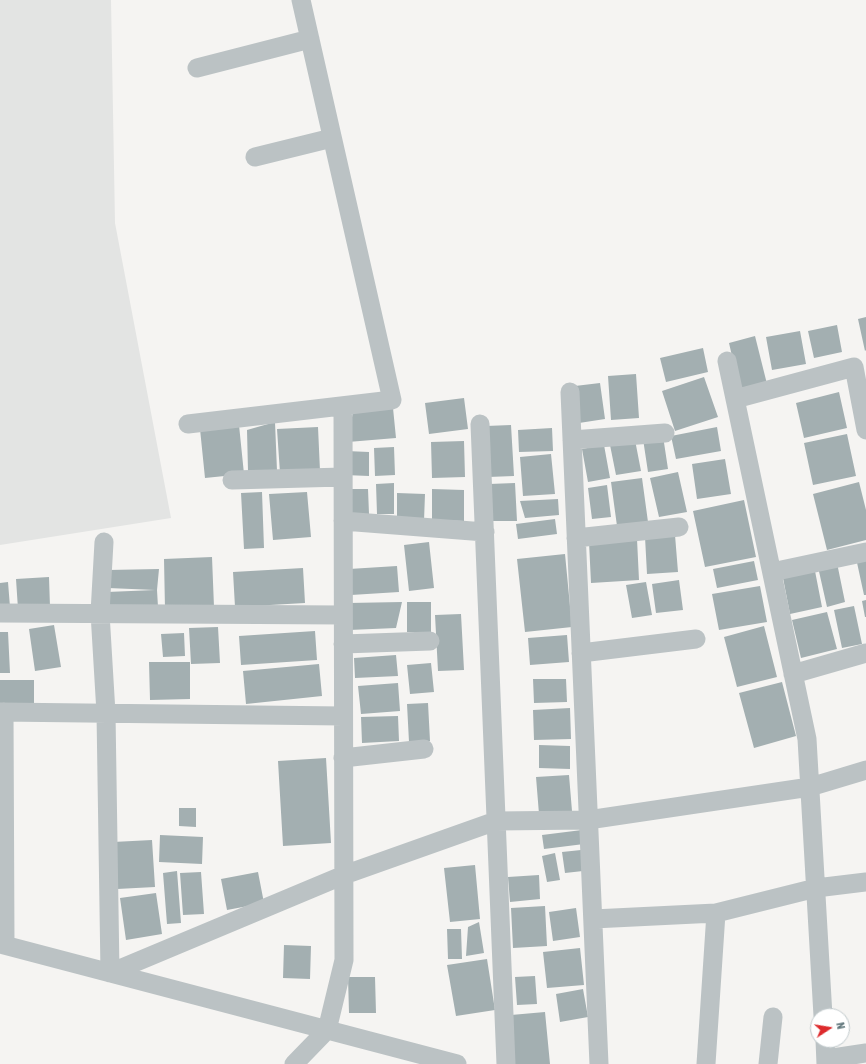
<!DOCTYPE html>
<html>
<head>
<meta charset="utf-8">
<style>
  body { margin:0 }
  #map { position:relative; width:866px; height:1064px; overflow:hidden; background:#f5f4f2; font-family:"Asap Condensed",sans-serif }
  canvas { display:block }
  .north { position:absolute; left:810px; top:1008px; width:40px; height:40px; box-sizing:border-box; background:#fff; border:1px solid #c0c9cb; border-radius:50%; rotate:78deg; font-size:11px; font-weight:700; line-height:16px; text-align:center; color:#61777c }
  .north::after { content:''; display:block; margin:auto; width:14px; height:18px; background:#dd2a2c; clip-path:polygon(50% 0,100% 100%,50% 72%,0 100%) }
</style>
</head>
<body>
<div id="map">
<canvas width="866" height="1064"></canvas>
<div class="north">N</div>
</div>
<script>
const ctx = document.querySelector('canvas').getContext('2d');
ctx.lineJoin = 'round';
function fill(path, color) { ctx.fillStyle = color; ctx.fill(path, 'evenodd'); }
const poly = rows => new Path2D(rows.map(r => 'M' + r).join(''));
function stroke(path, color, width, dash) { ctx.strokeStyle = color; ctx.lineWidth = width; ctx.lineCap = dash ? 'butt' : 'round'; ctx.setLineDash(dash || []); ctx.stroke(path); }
fill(poly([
  [0,0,111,0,115,223,171,518,0,545]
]), '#e3e4e3');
fill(poly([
  [866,317,866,350,865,351,858,319],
  [837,325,842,352,814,358,808,331],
  [800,331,806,364,772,370,766,337],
  [755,336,767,384,740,391,729,343],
  [703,348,708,372,666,382,660,358],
  [636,374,639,418,611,420,608,376],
  [704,377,718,417,675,431,662,391],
  [600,383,605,419,579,423,575,386],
  [839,392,847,428,804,438,796,403],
  [464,398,468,429,429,434,425,403],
  [393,408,396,438,348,442,353,411],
  [275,422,277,471,248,471,247,430],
  [239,425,244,474,205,478,200,429],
  [511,425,514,476,488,477,486,426],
  [318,427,320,471,280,473,277,429],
  [717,427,721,451,676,459,671,436],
  [552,428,553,451,519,452,518,430],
  [847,434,856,476,813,485,804,443],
  [663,436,668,469,648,472,643,439],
  [635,440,641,471,616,475,610,445],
  [464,441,465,477,432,478,431,442],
  [604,445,610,478,588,482,582,449],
  [394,447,395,475,375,476,374,448],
  [346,451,369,452,369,476,345,475],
  [551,454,555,494,523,496,520,457],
  [725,459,731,494,697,499,692,464],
  [678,472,687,512,659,517,650,478],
  [642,478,648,522,617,526,611,482],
  [859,482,866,510,866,540,827,550,813,494],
  [394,483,394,514,377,514,376,484],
  [515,483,517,521,490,521,489,484],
  [607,485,611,517,592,519,588,488],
  [350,489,368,489,369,514,351,515],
  [432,489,464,490,464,521,432,520],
  [262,492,264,548,244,549,241,493],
  [307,492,311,537,273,540,269,494],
  [397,493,425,494,424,521,397,520],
  [558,499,559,515,525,518,520,501],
  [744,500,756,557,705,567,693,511],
  [555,519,557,534,518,539,516,524],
  [675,535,678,572,647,574,645,537],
  [637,539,639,580,591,583,589,542],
  [429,542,434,588,409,591,404,545],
  [565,554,572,627,525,632,517,559],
  [866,556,866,595,864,595,856,558],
  [212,557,214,607,165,609,164,559],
  [754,561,758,580,717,588,713,569],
  [837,563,845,602,827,607,818,567],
  [397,566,399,592,351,595,349,569],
  [303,568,305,603,235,607,233,572],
  [159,569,157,590,158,607,108,609,107,592,155,590,108,588,108,570],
  [815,571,822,607,790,614,783,578],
  [49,577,50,607,18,609,16,579],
  [679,580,683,610,656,613,652,584],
  [8,582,10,607,0,607,0,583],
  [646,582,652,615,632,618,626,585],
  [760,586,767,622,719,630,712,594],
  [866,600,866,617,865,617,862,601],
  [402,602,396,628,349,630,348,603],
  [407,602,431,602,431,632,407,632],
  [854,606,862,644,842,648,834,610],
  [827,612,837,649,801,658,792,620],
  [461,614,464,670,438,671,435,615],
  [54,625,61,667,35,671,29,629],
  [764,626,777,677,737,687,724,637],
  [218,627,220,663,191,664,189,628],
  [315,631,317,660,241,665,239,636],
  [0,632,8,632,10,673,0,673],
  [184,633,185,656,163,657,161,634],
  [567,635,569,662,530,665,528,638],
  [396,655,398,676,355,678,354,658],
  [149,662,190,662,190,699,150,700],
  [431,663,434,692,410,694,407,665],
  [319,664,322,696,246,704,243,671],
  [533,679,566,679,567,702,534,703],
  [0,680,34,680,34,706,0,706],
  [782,682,796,736,754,748,739,693],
  [398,683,400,711,361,714,358,686],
  [428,703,430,741,409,742,407,704],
  [570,708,571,739,534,740,533,710],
  [398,716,399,741,362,743,361,717],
  [539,745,570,746,570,769,539,768],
  [326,758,331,843,283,846,278,761],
  [569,775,572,811,539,814,536,777],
  [179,808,196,808,196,827,179,826],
  [582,830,584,844,544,849,542,835],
  [160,835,203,837,202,864,159,862],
  [152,840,155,887,117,889,113,842],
  [581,850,583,871,565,873,562,852],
  [555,853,560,880,547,882,542,856],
  [475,865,480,919,450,922,444,868],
  [177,871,181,923,167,924,163,873],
  [201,872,204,914,183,915,180,873],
  [258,872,264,903,227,910,221,879],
  [539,875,540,899,510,902,508,877],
  [156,893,162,934,126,940,120,898],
  [545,906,547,946,513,948,511,908],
  [576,908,580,937,553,941,549,912],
  [479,922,484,953,466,956,468,927],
  [447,929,461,929,462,959,448,959],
  [284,945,311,946,310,979,283,978],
  [580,948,584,985,547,988,543,952],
  [487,959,495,1010,456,1016,447,965],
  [535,976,537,1004,517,1005,515,977],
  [348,977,375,977,376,1013,349,1013],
  [583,989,588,1017,560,1022,556,994],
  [545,1012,550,1064,514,1064,511,1015]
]), '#a3afb1');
stroke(poly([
  [197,68,310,39],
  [255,157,332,138],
  [727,361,807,739,823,1016],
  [570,392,599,1064],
  [735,399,854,367,866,430],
  [188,424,392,400,301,0],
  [480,424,506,1064],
  [572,440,665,433],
  [232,480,343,477],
  [343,521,485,532],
  [576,538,679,527],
  [104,542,100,613,106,713,110,973,344,875,496,821,588,820,810,787,866,770],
  [772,572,866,552],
  [0,613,343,615],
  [343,644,430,641],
  [581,653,696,639],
  [793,674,866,653],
  [0,712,343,716],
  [4,712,5,945],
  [343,758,424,749],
  [716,913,816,888,866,882],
  [593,919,716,913,706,1064],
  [0,944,457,1064],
  [825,1040,826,1064],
  [826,1059,866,1053],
  [294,1064,327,1030,344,960,343,406],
  [768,1064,773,1017]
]), '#bbc2c4', 19);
</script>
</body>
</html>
